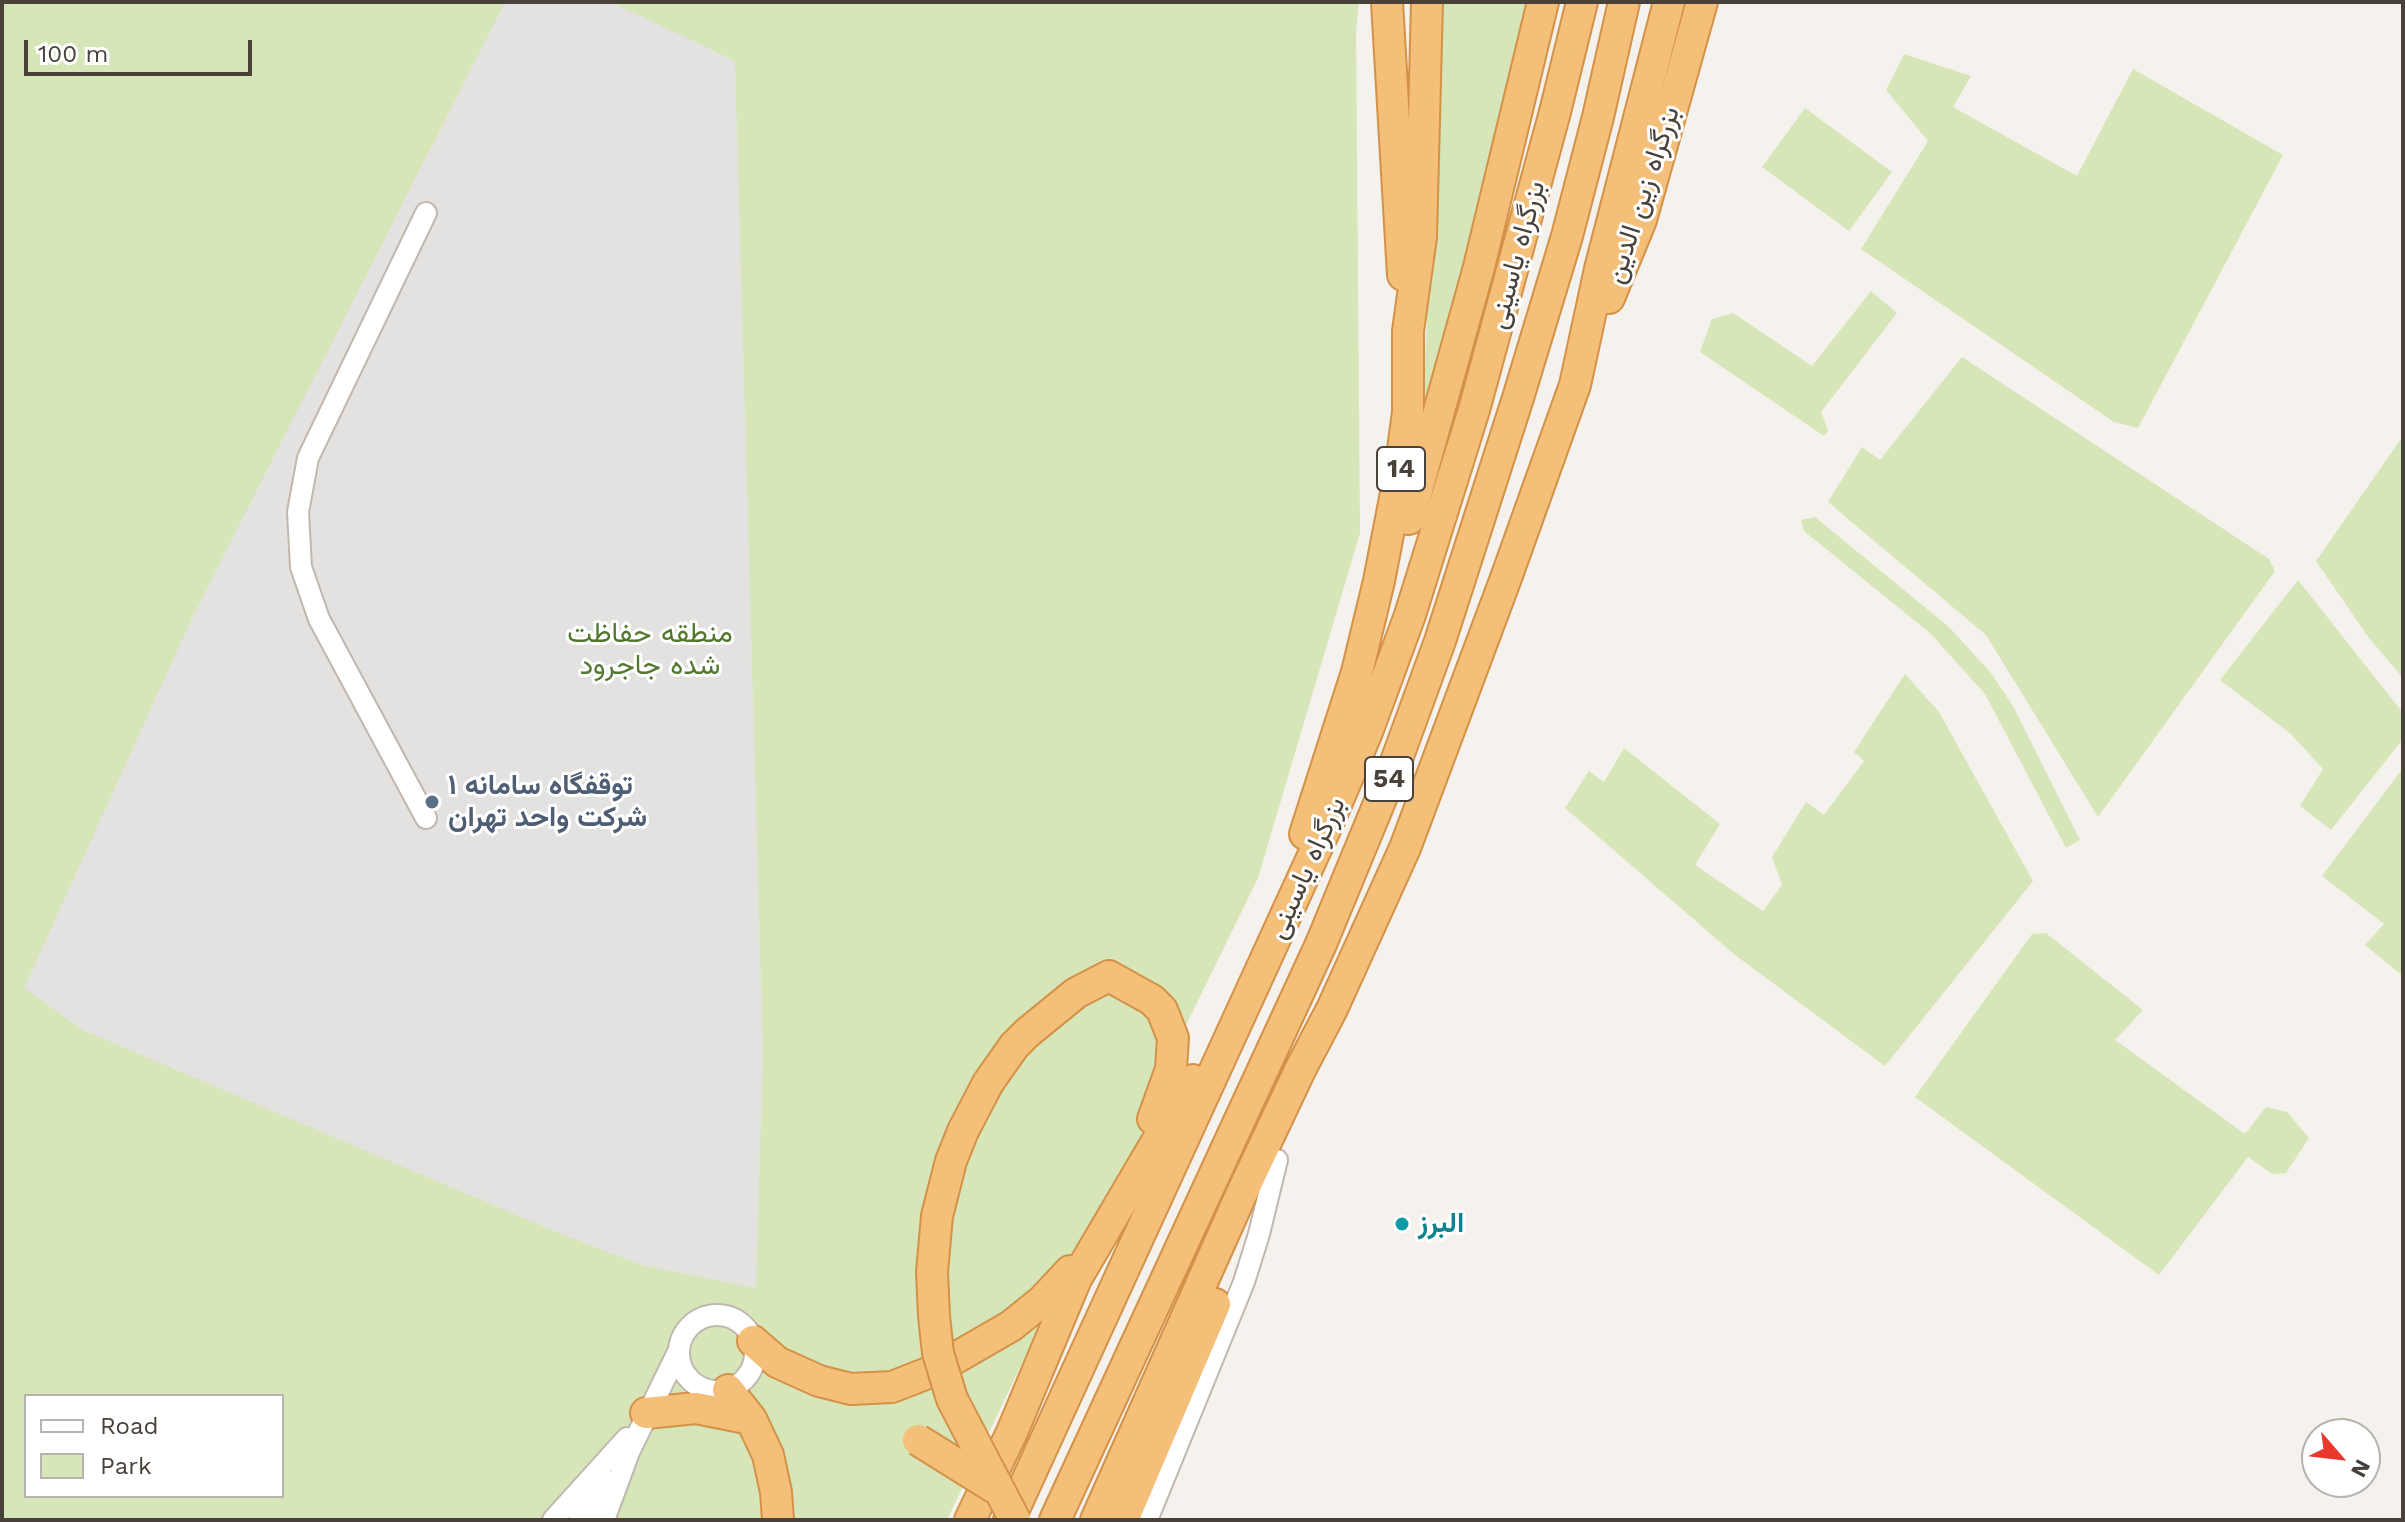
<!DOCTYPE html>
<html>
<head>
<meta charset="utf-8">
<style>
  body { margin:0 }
  #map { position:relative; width:2405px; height:1522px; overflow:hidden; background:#f5f1ec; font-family:"Work Sans",sans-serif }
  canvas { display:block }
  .frame { position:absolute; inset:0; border:4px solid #49423a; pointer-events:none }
  .legend { position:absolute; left:24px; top:1394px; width:260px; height:104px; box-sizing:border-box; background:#fff; border:2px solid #b6b3b0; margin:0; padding:10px 14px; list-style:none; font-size:24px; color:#49423a }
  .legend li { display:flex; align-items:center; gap:16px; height:40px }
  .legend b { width:40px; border:2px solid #b6b3b0 }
  .north { position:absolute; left:2301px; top:1418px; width:80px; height:80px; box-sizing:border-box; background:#fff; border:2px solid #b6b3b0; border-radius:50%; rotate:118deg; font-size:22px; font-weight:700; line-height:32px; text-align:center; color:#49423a }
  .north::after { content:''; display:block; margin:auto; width:28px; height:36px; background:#eb372d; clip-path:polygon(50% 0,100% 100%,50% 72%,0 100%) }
  .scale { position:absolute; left:24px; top:40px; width:228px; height:36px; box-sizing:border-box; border:4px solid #49423a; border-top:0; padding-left:10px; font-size:24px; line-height:28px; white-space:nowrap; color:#49423a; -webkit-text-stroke:6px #fff; paint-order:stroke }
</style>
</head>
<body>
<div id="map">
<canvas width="2405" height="1522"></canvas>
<div class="frame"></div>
<ul class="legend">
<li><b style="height:10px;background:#fff"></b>Road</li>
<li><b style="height:22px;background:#d6e6b8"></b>Park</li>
</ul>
<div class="north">N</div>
<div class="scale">100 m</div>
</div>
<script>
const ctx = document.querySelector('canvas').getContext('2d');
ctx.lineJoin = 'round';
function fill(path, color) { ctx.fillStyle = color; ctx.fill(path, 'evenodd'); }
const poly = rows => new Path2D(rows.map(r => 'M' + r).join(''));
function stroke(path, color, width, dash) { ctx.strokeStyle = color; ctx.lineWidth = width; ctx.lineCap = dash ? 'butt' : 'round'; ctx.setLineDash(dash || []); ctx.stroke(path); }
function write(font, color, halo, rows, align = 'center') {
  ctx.font = font + ' "Work Sans",Vazirmatn,sans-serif'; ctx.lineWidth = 6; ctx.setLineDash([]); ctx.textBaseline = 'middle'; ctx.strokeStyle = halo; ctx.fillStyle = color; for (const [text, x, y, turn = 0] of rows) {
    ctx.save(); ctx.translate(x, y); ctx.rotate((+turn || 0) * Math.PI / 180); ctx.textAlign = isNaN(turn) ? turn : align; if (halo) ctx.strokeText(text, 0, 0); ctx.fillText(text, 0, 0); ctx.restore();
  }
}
fill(poly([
  [2,2,1359,2,1356,31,1360,533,1258,878,1146,1107,1139,1147,1071,1261,947,1520,2,1520],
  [26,1396,282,1396,282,1496,26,1496],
  [1440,2,1534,2,1518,75,1408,472,1417,429,1426,343],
  [1904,54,1971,76,1953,107,2077,176,2133,69,2283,155,2138,428,2114,422,1861,249,1928,141,1886,90],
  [1805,108,1892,172,1849,231,1762,167],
  [1871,291,1897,313,1821,412,1828,430,1824,436,1700,352,1712,319,1733,313,1812,366],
  [1962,357,2269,559,2275,571,2098,817,1986,635,1828,502,1862,447,1880,460],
  [2403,436,2403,678,2369,638,2316,561],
  [1815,517,1949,627,1991,673,2013,706,2080,840,2066,848,1985,694,1930,633,1804,531,1801,520],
  [2298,580,2403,713,2403,739,2331,830,2300,806,2323,769,2291,734,2220,680],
  [1905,674,1939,712,2033,881,1885,1066,1735,955,1565,808,1589,771,1604,782,1624,748,1720,824,1695,865,1763,911,1782,885,1772,857,1806,802,1824,815,1864,761,1854,752],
  [2403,768,2403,976,2365,945,2384,924,2322,876],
  [2046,933,2143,1010,2115,1040,2245,1134,2266,1107,2287,1112,2309,1138,2286,1173,2272,1174,2248,1157,2159,1275,1915,1097,2032,934]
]), '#d6e6b8');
fill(poly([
  [505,2,611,2,735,61,763,1053,756,1288,642,1265,561,1234,83,1030,24,988,193,616]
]), '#e4e2e0');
const minor = poly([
  [426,818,319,619,301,567,298,512,308,458,426,213],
  '679 1353a38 38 0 1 1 76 0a38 38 0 1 1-76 0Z',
  [553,1520,627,1438],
  [579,1520,614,1481],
  [604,1520,629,1452,678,1352],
  [1147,1520,1244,1282,1259,1234,1277,1160]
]);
const highway = poly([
  [1387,2,1403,275],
  [1609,298,1641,220,1702,2],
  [1409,519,1479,267,1543,2],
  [1305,834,1357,672,1379,581,1400,472,1408,412,1408,331,1421,237,1427,2],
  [1109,976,1152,1000,1162,1010,1173,1038,1171,1069,1153,1119],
  [988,1083,1014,1046,1027,1033,1076,993,1105,978],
  [753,1341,777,1362,819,1381,851,1389,892,1387,933,1371,1011,1326,1042,1301,1070,1271],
  [728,1390,751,1419,768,1455,776,1492,778,1520],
  [646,1413,696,1408,751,1419],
  [970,1520,1012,1432,1076,1279,1193,1080],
  [1009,1520,1328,823,1367,732,1410,615,1474,410,1555,112,1582,2],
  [1055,1520,1321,944,1394,767,1440,641,1518,398,1567,236,1598,117,1624,2],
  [1096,1520,1241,1195,1301,1068,1332,1009,1405,848,1506,578,1575,385,1600,269,1669,2],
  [1123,1520,1215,1304]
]);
stroke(minor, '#c0b8af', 24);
stroke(highway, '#d39248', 34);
stroke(minor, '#fff', 20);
stroke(highway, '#f4bf78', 30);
const highwayBridge = poly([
  [988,1083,963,1131,951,1161,937,1216,932,1272,934,1316,938,1353,952,1399,1015,1520],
  [918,1440,995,1488]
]);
stroke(highwayBridge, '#d39248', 34, []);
stroke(highwayBridge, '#f4bf78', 30);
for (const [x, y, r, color] of [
  [432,802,8,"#5c6f8a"],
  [1402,1224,8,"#0f9aa8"]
]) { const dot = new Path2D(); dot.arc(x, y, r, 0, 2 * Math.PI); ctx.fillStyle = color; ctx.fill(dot); stroke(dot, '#fff', 3); }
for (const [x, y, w] of [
  [1401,469,48],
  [1389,779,48]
]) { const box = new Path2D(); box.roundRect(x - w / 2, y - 22, w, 44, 6); ctx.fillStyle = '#fff'; ctx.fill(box); stroke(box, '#49423a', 2); }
write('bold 26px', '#49423a', null, [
  ["14",1401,469],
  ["54",1389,779]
]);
write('28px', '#49423a', '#fff', [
  ["بزرگراه زین الدین",1643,195,-72],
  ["بزرگراه یاسینی",1517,255,-75],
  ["بزرگراه یاسینی",1307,868,-66]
]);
write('28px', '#527830', '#fff', [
  ["منطقه حفاظت",650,634],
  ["شده جاجرود",650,666]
]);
write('bold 28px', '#4e5e75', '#fff', [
  ["توقفگاه سامانه ۱",448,786],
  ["شرکت واحد تهران",448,818]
], 'left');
write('bold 28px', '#0d838f', '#fff', [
  ["البرز",1418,1224]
], 'left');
</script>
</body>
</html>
